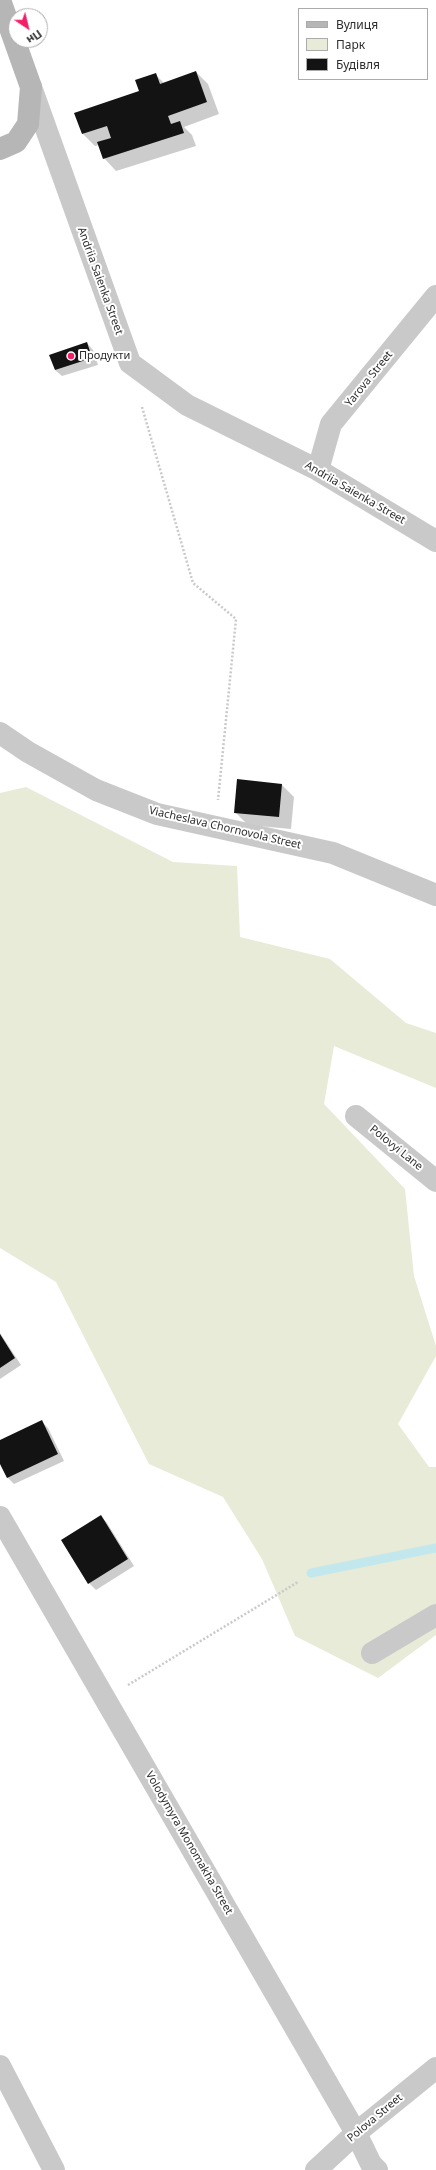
<!DOCTYPE html>
<html>
<head>
<meta charset="utf-8">
<style>
  body { margin:0 }
  #map { position:relative; width:436px; height:2170px; overflow:hidden; background:#fff; font-family:"Noto Sans",sans-serif }
  canvas { display:block }
  .legend { position:absolute; left:298px; top:8px; width:130px; height:72px; box-sizing:border-box; background:#fff; border:1px solid #ababab; margin:0; padding:5px 7px; list-style:none; font-size:12px; color:#2c2c2c }
  .legend li { display:flex; align-items:center; gap:8px; height:20px }
  .legend b { width:20px; border:1px solid #ababab }
  .north { position:absolute; left:8px; top:8px; width:40px; height:40px; box-sizing:border-box; background:#fff; border:1px solid #ababab; border-radius:50%; rotate:145deg; font-size:11px; font-weight:700; line-height:16px; text-align:center; color:#2c2c2c }
  .north::after { content:''; display:block; margin:auto; width:14px; height:18px; background:#f31e67; clip-path:polygon(50% 0,100% 100%,50% 72%,0 100%) }
</style>
</head>
<body>
<div id="map">
<canvas width="436" height="2170"></canvas>
<ul class="legend">
<li><b style="height:5px;background:#b6b6b6"></b>Вулиця</li>
<li><b style="height:11px;background:#e8ebd8"></b>Парк</li>
<li><b style="height:11px;background:#131313"></b>Будівля</li>
</ul>
<div class="north">Пн</div>
</div>
<script>
const ctx = document.querySelector('canvas').getContext('2d');
ctx.lineJoin = 'round';
function fill(path, color) { ctx.fillStyle = color; ctx.fill(path, 'evenodd'); }
const poly = rows => new Path2D(rows.map(r => 'M' + r).join(''));
function stroke(path, color, width, dash) { ctx.strokeStyle = color; ctx.lineWidth = width; ctx.lineCap = dash ? 'butt' : 'round'; ctx.setLineDash(dash || []); ctx.stroke(path); }
function write(font, color, halo, rows, align = 'center') {
  ctx.font = font + ' "Noto Sans",sans-serif'; ctx.lineWidth = 4; ctx.setLineDash([]); ctx.textBaseline = 'middle'; ctx.strokeStyle = halo; ctx.fillStyle = color; for (const [text, x, y, turn = 0] of rows) {
    ctx.save(); ctx.translate(x, y); ctx.rotate((+turn || 0) * Math.PI / 180); ctx.textAlign = isNaN(turn) ? turn : align; if (halo) ctx.strokeText(text, 0, 0); ctx.fillText(text, 0, 0); ctx.restore();
  }
}
fill(poly([
  [26,787,173,862,237,866,240,937,330,959,406,1023,436,1033,436,1088,334,1046,324,1104,405,1189,414,1276,436,1346,436,1356,398,1424,429,1467,436,1467,436,1635,378,1678,295,1636,262,1559,223,1497,149,1464,56,1282,0,1248,0,793]
]), '#e8ebd8');
fill(poly([
  [196,72,208,84,219,114,184,127,192,135,196,146,116,171,104,158,99,145,95,146,83,134,140,92,155,74,165,84],
  [87,343,93,350,98,365,62,376,55,370],
  [282,785,294,797,291,829,248,825,235,812],
  [0,1333,21,1365,0,1379],
  [41,1421,48,1428,64,1461,14,1484,8,1478,0,1462,0,1441],
  [101,1516,107,1523,134,1566,96,1590,89,1583]
]), '#0003');
stroke(poly([
  [311,1573,436,1548]
]), '#c2e8ed', 9);
fill(poly([
  [196,71,207,102,168,116,171,124,180,121,184,133,103,159,97,142,111,138,107,126,82,134,74,113,139,91,135,80,156,73,160,84],
  [87,342,92,358,55,370,49,355],
  [237,779,282,784,279,817,234,813],
  [0,1334,15,1358,0,1368],
  [42,1420,58,1454,7,1478,0,1464,0,1440],
  [101,1515,128,1559,88,1584,61,1540]
]), '#131313');
stroke(poly([
  [142,407,193,583,236,619,218,800],
  [128,1685,298,1582]
]), '#c9c9c9', 2.5, [2, 2]);
stroke(poly([
  [31,87,130,363,187,405,318,470,436,541],
  [318,470,331,424,436,296],
  [0,733,28,752,96,790,157,814,333,853,436,895],
  [356,1116,436,1181],
  [0,1517,356,2133,371,2164,377,2170],
  [372,1653,436,1615],
  [0,2066,54,2170],
  [316,2170,356,2133,436,2068]
]), '#c9c9c9', 22);
stroke(poly([
  [0,149,16,142,28,124,31,87,0,0]
]), '#b6b6b6', 22);
for (const [x, y, r, color] of [
  [71,356,4,"#f31e67"]
]) { const dot = new Path2D(); dot.arc(x, y, r, 0, 2 * Math.PI); ctx.fillStyle = color; ctx.fill(dot); stroke(dot, '#fff', 1.5); }
write('11px', '#2c2c2c', '#fff', [
  ["Andriia Saienka Street",100,281,70],
  ["Yarova Street",369,379,-51],
  ["Andriia Saienka Street",355,493,30],
  ["Viacheslava Chornovola Street",225,828,13],
  ["Polovyi Lane",396,1148,39],
  ["Volodymyra Monomakha Street",189,1843,60],
  ["Polova Street",375,2118,-40]
]);
write('11px', '#2c2c2c', '#fff', [
  ["Продукти",79,356]
], 'left');
</script>
</body>
</html>
